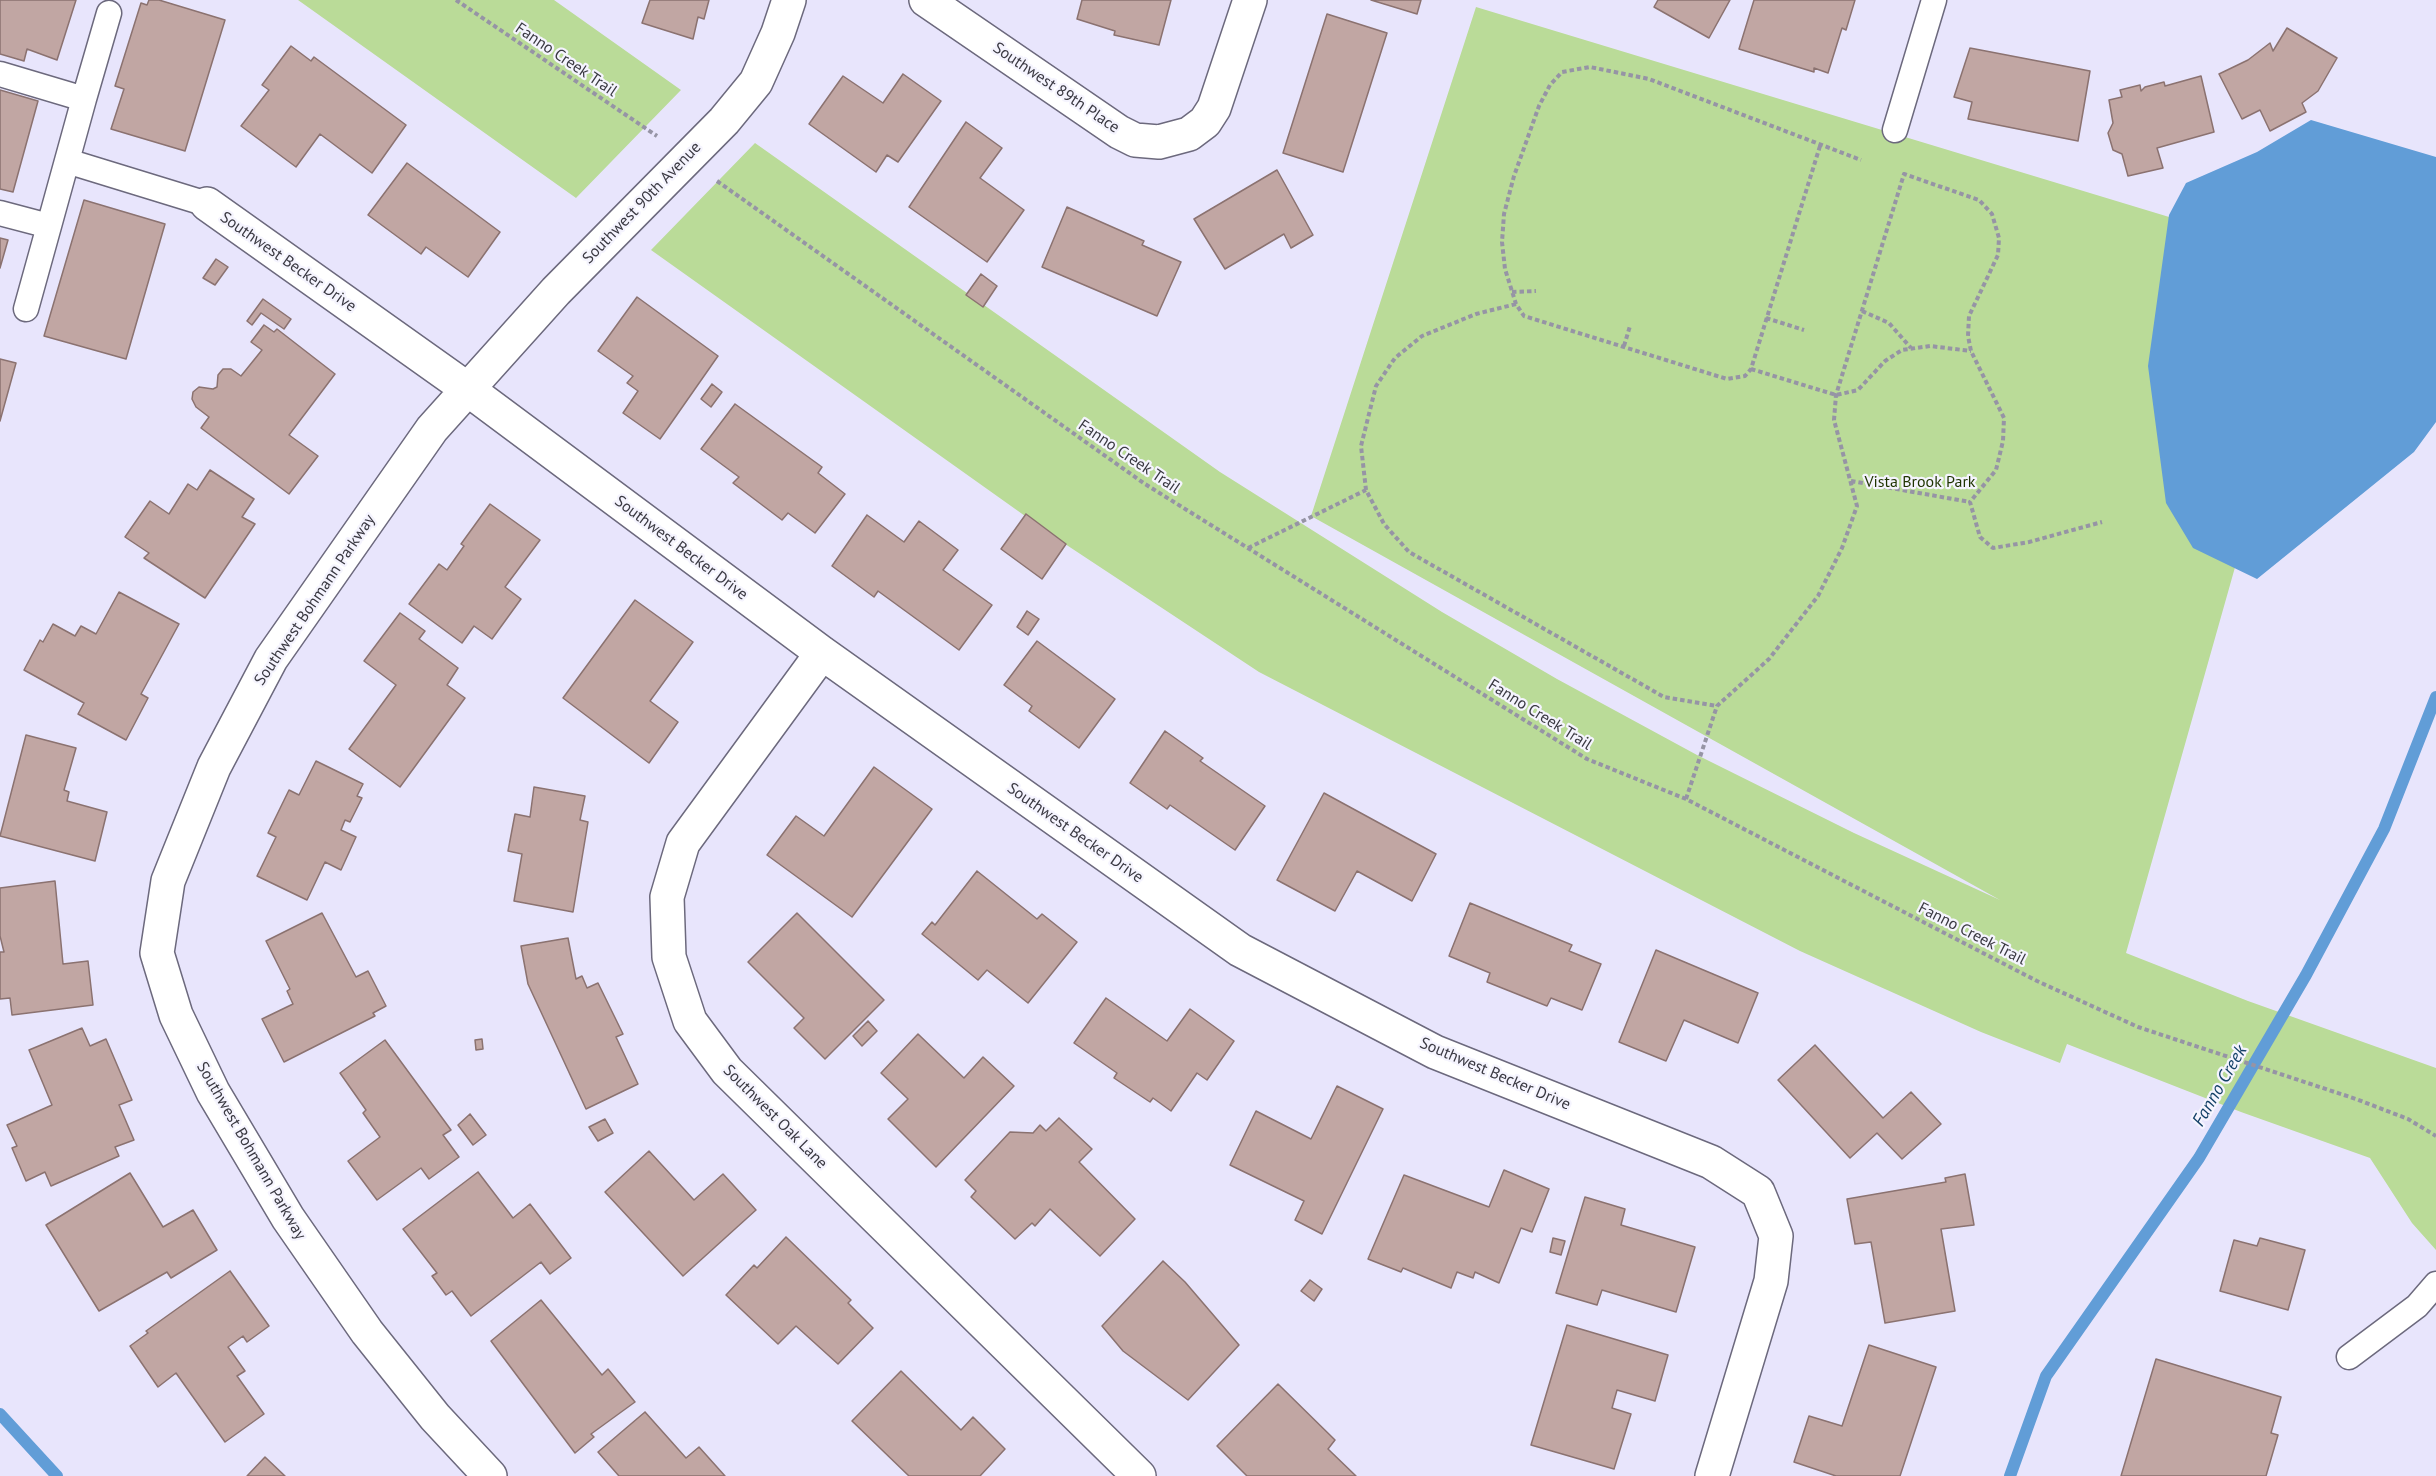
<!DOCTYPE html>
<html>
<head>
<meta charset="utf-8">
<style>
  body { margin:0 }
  canvas { display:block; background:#e8e5fc }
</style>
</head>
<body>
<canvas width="2436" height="1476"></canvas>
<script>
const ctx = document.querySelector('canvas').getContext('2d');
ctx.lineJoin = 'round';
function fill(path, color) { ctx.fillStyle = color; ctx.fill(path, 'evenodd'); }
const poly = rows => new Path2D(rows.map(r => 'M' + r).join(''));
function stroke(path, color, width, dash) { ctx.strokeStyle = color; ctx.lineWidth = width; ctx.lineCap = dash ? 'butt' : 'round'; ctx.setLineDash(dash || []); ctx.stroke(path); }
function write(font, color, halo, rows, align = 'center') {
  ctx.font = font + ' "PT Sans",sans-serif'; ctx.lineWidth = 4.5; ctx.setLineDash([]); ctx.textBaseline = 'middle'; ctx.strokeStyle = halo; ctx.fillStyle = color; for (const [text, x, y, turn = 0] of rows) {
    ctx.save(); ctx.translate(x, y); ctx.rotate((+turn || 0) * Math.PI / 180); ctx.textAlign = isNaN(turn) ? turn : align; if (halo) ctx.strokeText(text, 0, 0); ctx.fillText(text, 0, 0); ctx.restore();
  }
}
fill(poly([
  [298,0,554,0,681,90,576,198],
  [1476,7,2321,263,2126,953,2248,1001,2436,1068,2436,1250,2412,1223,2370,1158,2241,1112,2067,1044,2060,1063,1981,1032,1800,951,1259,672,1056,538,651,250,755,143,1220,472,1442,612,1557,679,1697,755,1854,833,2000,900,1311,516]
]), '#badb98');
fill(poly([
  [2311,120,2436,157,2436,422,2414,452,2257,579,2193,548,2166,503,2148,366,2169,215,2186,183,2257,152]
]), '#619dd7');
stroke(poly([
  [0,1414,57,1476],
  [2010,1476,2046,1376,2199,1158,2306,975,2384,829,2436,697]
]), '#619dd7', 12);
const building = poly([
  [0,0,76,0,57,60,27,49,24,61,0,54,0,0],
  [149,0,159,0,225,20,185,151,111,129,124,89,115,86,141,3,147,5,149,0],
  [650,0,709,0,704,19,698,17,693,39,642,23,650,0],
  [1082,0,1171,0,1159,45,1114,35,1115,31,1077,19,1082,0],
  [1371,0,1421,0,1417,14,1371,0],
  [1658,0,1730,0,1709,38,1654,7,1658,0],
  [1754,0,1855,0,1846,30,1842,28,1828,73,1814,68,1814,72,1739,49,1754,0],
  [1327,14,1387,33,1343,172,1283,153,1327,14],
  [2287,28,2337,58,2318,91,2302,103,2306,112,2270,131,2260,110,2242,119,2219,74,2248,60,2270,43,2273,51,2287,28],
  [291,46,311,61,314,57,406,125,372,173,320,134,296,167,241,126,269,90,262,85,291,46],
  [1970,48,2090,71,2078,141,1968,119,1972,102,1954,97,1970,48],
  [903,74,941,101,898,162,887,155,876,172,809,124,843,76,883,103,903,74],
  [2201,76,2214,132,2157,148,2163,168,2128,176,2122,154,2113,150,2108,133,2113,123,2109,100,2122,97,2120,90,2140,85,2141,91,2145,87,2164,82,2165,86,2201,76],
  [0,90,38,101,13,192,0,189,0,90],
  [966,122,1002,148,980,178,1024,210,987,262,909,207,966,122],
  [407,163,500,232,468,277,426,247,421,254,368,215,407,163],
  [1277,170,1313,235,1291,248,1284,234,1225,269,1194,219,1277,170],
  [84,200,165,224,126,359,44,336,84,200],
  [1067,207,1144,241,1142,245,1181,262,1157,316,1042,267,1067,207],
  [0,238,8,240,0,268,0,238],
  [216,259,228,267,215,285,203,278,216,259],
  [981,274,997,286,983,307,966,295,981,274],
  [637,297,718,356,660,439,623,413,638,391,627,383,633,376,598,351,637,297],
  [263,299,291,319,284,329,261,313,252,325,247,321,263,299],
  [264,325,274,332,277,329,335,374,289,435,318,456,289,494,201,428,209,417,196,407,192,399,193,392,199,387,213,389,217,387,218,375,223,369,231,369,241,376,262,350,251,342,264,325],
  [0,359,16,363,0,421,0,359],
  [712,384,722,392,711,407,701,399,712,384],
  [735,404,822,467,818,473,845,494,815,533,788,513,782,520,733,483,739,477,701,449,735,404],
  [210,470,254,499,242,517,255,524,205,598,144,558,149,553,125,537,150,501,169,514,188,484,197,490,210,470],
  [490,504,540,540,505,587,521,599,492,639,474,626,462,643,409,604,439,564,447,570,464,546,461,544,490,504],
  [1026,514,1066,544,1042,579,1001,549,1026,514],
  [867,515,904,542,919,521,958,550,943,570,992,605,959,650,878,591,874,597,832,566,867,515],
  [119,592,179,624,141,694,148,698,126,740,78,714,84,703,24,670,40,640,43,642,53,624,75,636,81,626,96,634,119,592],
  [635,600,693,642,650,701,678,722,649,763,563,698,635,600],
  [1027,611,1039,619,1028,635,1017,627,1027,611],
  [400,613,425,631,419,639,458,668,447,685,465,698,400,787,349,749,396,685,364,661,400,613],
  [1037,641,1115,699,1079,748,1029,711,1032,706,1004,685,1037,641],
  [1165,731,1203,758,1200,761,1265,806,1235,850,1170,805,1167,809,1130,783,1165,731],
  [26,735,76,748,64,790,69,792,67,801,107,812,95,861,0,836,26,735],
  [316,761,363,784,357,796,362,798,350,822,345,820,341,830,356,837,341,870,325,862,307,900,257,876,276,837,268,833,289,790,299,795,316,761],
  [874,767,932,809,852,917,767,855,796,816,824,836,874,767],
  [534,787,585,796,580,820,588,822,573,912,514,901,522,854,508,851,515,814,530,817,534,787],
  [1324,793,1436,854,1412,901,1357,871,1335,911,1277,880,1324,793],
  [977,871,1037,919,1042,914,1077,942,1028,1003,987,970,978,980,922,934,932,922,935,925,977,871],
  [55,881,63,964,88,961,93,1005,12,1015,10,998,0,999,0,952,4,952,0,936,0,888,55,881],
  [1470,903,1572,945,1569,951,1601,964,1582,1010,1551,998,1547,1006,1487,982,1490,973,1449,956,1470,903],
  [322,913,356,977,368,971,386,1006,373,1013,375,1016,284,1062,262,1019,293,1004,287,991,290,989,266,941,322,913],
  [797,913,884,1000,825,1059,794,1028,804,1018,748,962,797,913],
  [568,938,576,979,582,976,587,988,598,983,623,1034,616,1037,638,1084,586,1109,528,984,521,946,568,938],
  [1656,950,1758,993,1738,1043,1684,1020,1666,1061,1619,1042,1656,950],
  [1106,998,1167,1041,1190,1009,1234,1041,1207,1080,1197,1073,1171,1111,1153,1098,1150,1102,1114,1078,1117,1073,1074,1043,1106,998],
  [868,1021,877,1031,862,1046,853,1036,868,1021],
  [82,1028,90,1046,106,1039,132,1100,119,1105,134,1140,115,1147,119,1156,51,1186,45,1172,26,1181,12,1148,17,1146,7,1125,52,1105,29,1050,82,1028],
  [918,1034,964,1078,983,1057,1014,1086,936,1167,888,1119,908,1099,881,1073,918,1034],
  [482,1039,483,1049,476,1050,475,1040,482,1039],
  [385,1040,451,1130,443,1135,459,1157,429,1179,421,1168,377,1200,348,1161,380,1137,363,1113,366,1110,340,1073,385,1040],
  [1815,1045,1883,1118,1911,1092,1941,1124,1902,1159,1877,1133,1850,1158,1778,1080,1815,1045],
  [1337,1086,1383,1109,1322,1234,1295,1220,1304,1201,1230,1165,1256,1111,1311,1139,1337,1086],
  [470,1114,486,1135,473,1145,458,1125,470,1114],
  [1059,1118,1092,1149,1079,1162,1135,1219,1100,1256,1050,1209,1035,1226,1032,1223,1015,1239,971,1197,976,1191,965,1180,1010,1132,1033,1133,1040,1125,1046,1131,1059,1118],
  [605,1119,613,1133,598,1141,589,1127,605,1119],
  [649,1151,694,1200,723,1174,756,1210,683,1276,605,1192,649,1151],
  [1504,1170,1549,1189,1532,1232,1521,1228,1499,1283,1475,1272,1473,1278,1457,1272,1451,1288,1403,1268,1401,1272,1368,1259,1404,1175,1489,1207,1504,1170],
  [478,1172,513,1218,530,1204,571,1258,550,1274,541,1262,471,1316,452,1291,446,1295,432,1276,437,1273,403,1229,478,1172],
  [130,1173,163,1227,193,1210,217,1250,171,1278,167,1272,99,1311,46,1225,130,1173],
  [1965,1174,1974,1225,1941,1229,1955,1311,1885,1323,1871,1242,1855,1244,1847,1199,1946,1182,1945,1178,1965,1174],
  [1585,1197,1625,1209,1621,1225,1695,1247,1676,1312,1602,1290,1597,1305,1556,1293,1585,1197],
  [786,1237,851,1300,848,1303,873,1328,838,1364,796,1326,778,1344,726,1295,754,1265,757,1268,786,1237],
  [1553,1238,1565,1241,1561,1255,1550,1252,1553,1238],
  [2260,1238,2305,1250,2288,1310,2220,1291,2234,1240,2257,1246,2260,1238],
  [1163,1261,1185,1282,1239,1345,1188,1400,1123,1351,1102,1326,1163,1261],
  [230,1271,269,1326,247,1342,243,1336,228,1347,245,1371,237,1376,264,1414,225,1442,176,1373,158,1387,130,1346,148,1333,146,1331,230,1271],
  [1310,1280,1322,1289,1314,1301,1301,1291,1310,1280],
  [541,1300,602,1375,608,1369,635,1402,591,1434,594,1437,575,1453,491,1341,541,1300],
  [1567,1325,1668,1355,1655,1401,1617,1390,1612,1408,1631,1414,1614,1469,1531,1445,1567,1325],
  [1869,1345,1936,1367,1900,1476,1836,1476,1794,1462,1809,1416,1842,1426,1869,1345],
  [2156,1359,2281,1397,2271,1433,2278,1435,2266,1476,2121,1476,2156,1359],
  [901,1371,961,1430,973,1417,1005,1449,980,1476,909,1476,852,1421,901,1371],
  [1278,1384,1335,1440,1328,1449,1356,1476,1247,1476,1217,1446,1278,1384],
  [645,1412,686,1458,699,1447,725,1476,619,1476,598,1452,645,1412],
  [265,1457,285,1476,247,1476,265,1457]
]);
fill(building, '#c1a6a3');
stroke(building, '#8b7270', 1.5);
const service = poly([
  [0,74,84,99,49,226,0,213],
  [84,99,109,13],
  [1895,130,1934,0],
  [67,161,207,204],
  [26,309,49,226],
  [2349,1357,2417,1306,2436,1284]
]);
const minor = poly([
  [926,0,1119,132,1135,140,1159,142,1189,134,1205,122,1214,108,1250,0],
  [207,204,466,388,822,653,1240,950,1435,1052,1711,1162,1758,1192,1776,1236,1771,1281,1712,1476],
  [822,653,683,843,667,897,669,957,690,1021,727,1071,1139,1476],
  [490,1476,435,1417,367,1332,288,1218,213,1092,176,1015,157,953,168,881,214,767,271,659,432,429,556,291,724,121,756,82,778,33,789,0]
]);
stroke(service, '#6c697d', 27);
stroke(minor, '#6c697d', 36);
stroke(poly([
  [456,0,657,136],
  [1820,146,1751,369,1745,376,1727,379,1524,316,1516,304,1505,269,1502,242,1504,214,1514,176,1539,106,1550,85,1562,72,1590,67,1649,79,1861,160],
  [717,181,1145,484,1587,759,1686,799,2037,981,2138,1027,2356,1099,2408,1119,2436,1136],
  [1512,292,1536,291],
  [1516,304,1476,314,1422,336,1395,358,1376,386,1361,446,1366,490,1384,524,1409,552,1664,697,1717,706],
  [1862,311,1889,323,1911,348],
  [1766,318,1804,330],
  [1624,346,1630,326],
  [1751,369,1836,395,1858,390,1885,361,1902,350,1930,346,1971,351],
  [1851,481,1970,502],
  [1248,548,1366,490],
  [1686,799,1717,706,1769,659,1818,596,1842,548,1857,506,1834,420,1836,395,1904,174,1979,200,1992,214,1999,238,1998,255,1969,316,1968,336,1971,351,2004,418,2003,441,1996,470,1970,502,1980,537,1993,548,2029,542,2102,522]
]), '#9694a5', 4, [4.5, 3]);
stroke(service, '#fff', 24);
stroke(minor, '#fff', 33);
write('16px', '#3a3942', '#f5f4fe', [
  ["Fanno Creek Trail",566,60,34],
  ["Southwest 89th Place",1056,88,34],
  ["Southwest 90th Avenue",642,203,-46],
  ["Southwest Becker Drive",288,262,35],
  ["Fanno Creek Trail",1129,457,34],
  ["Southwest Becker Drive",681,548,37],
  ["Southwest Bohmann Parkway",315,600,-56],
  ["Fanno Creek Trail",1540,715,32],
  ["Southwest Becker Drive",1075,833,35],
  ["Fanno Creek Trail",1972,934,27],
  ["Southwest Becker Drive",1495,1074,23],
  ["Southwest Oak Lane",775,1117,45],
  ["Southwest Bohmann Parkway",251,1151,60]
]);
write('16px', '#1f3400', '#f5f4fe', [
  ["Vista Brook Park",1920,482]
]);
write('italic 18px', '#134066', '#f5f4fe', [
  ["Fanno Creek",2220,1086,-60]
]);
</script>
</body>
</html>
